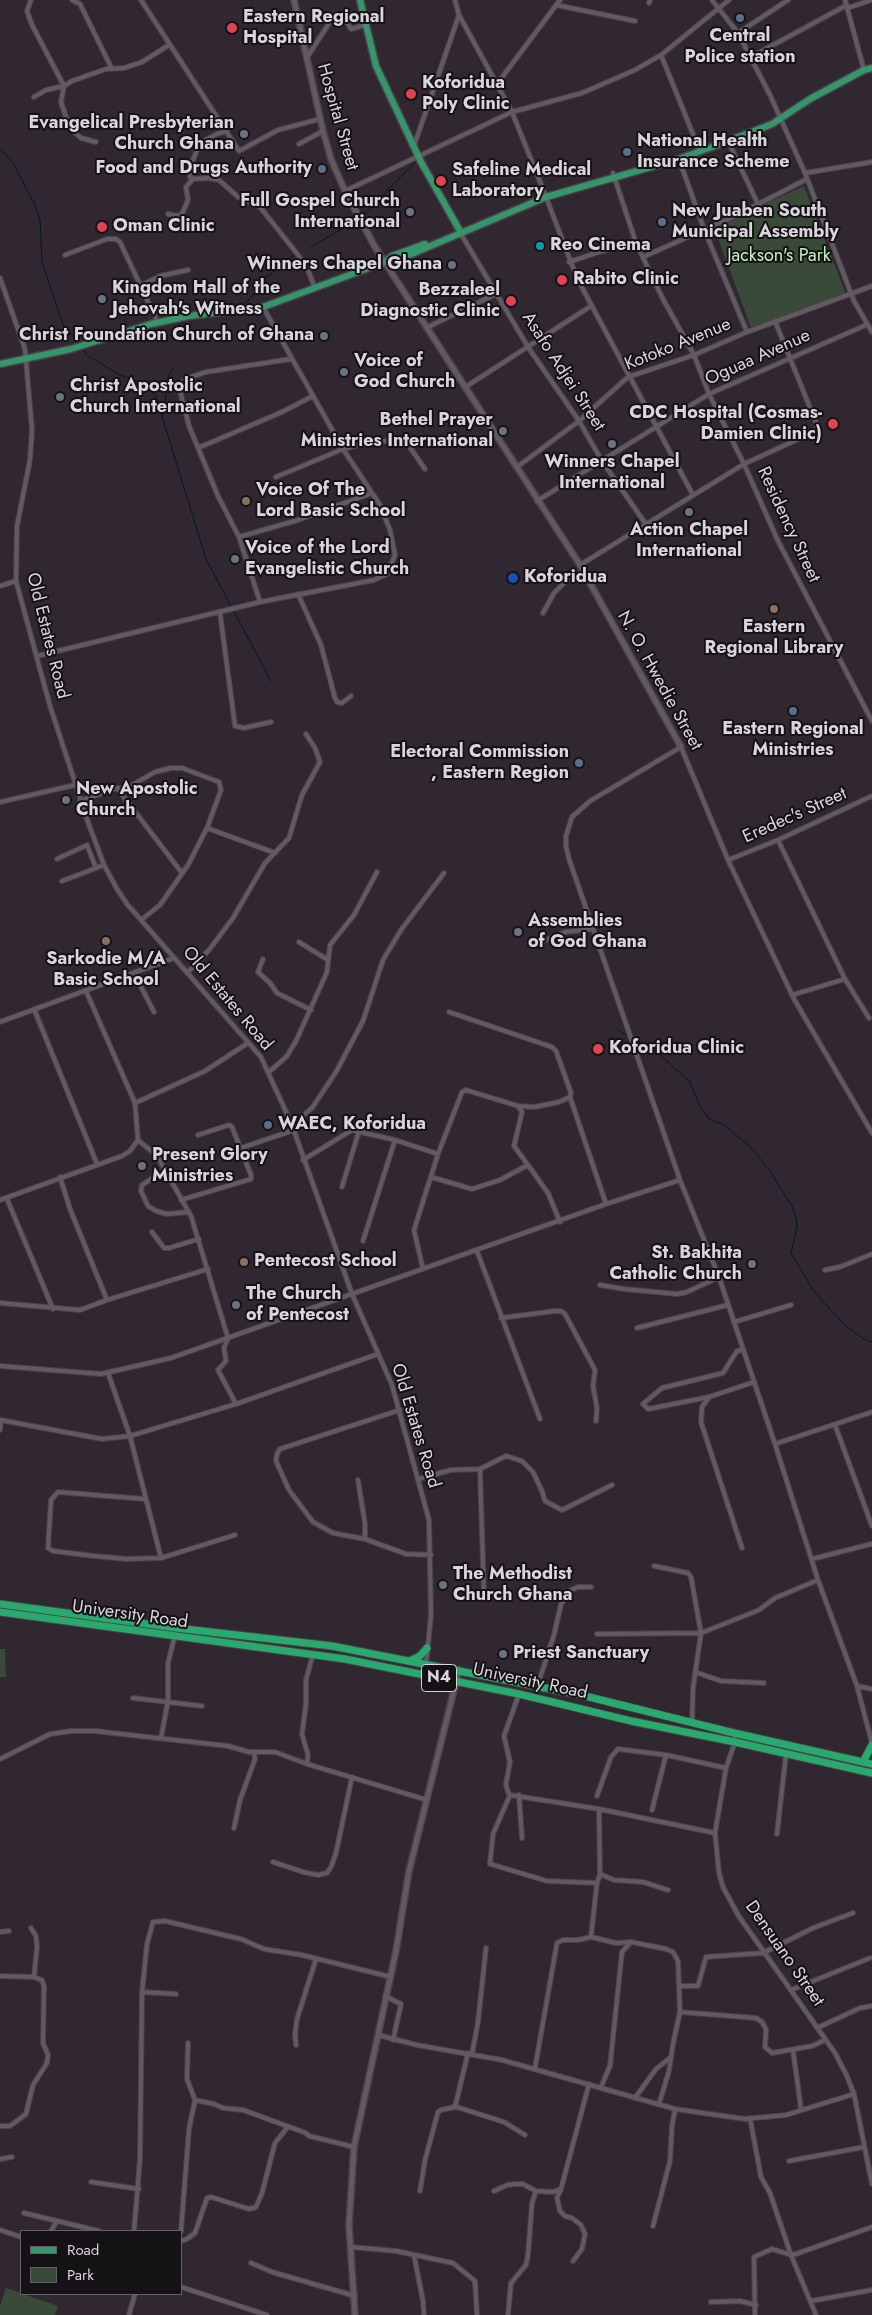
<!DOCTYPE html>
<html>
<head>
<meta charset="utf-8">
<style>
  body { margin:0 }
  #map { position:relative; width:872px; height:2315px; overflow:hidden; background:#302731; font-family:Jost,sans-serif }
  canvas { display:block }
  .legend { position:absolute; left:20px; top:2230px; width:162px; height:65px; box-sizing:border-box; background:#151216; border:1px solid #646065; margin:0; padding:6px 9px; list-style:none; font-size:15px; color:#dad5db }
  .legend li { display:flex; align-items:center; gap:10px; height:25px }
  .legend b { width:25px; border:1px solid #646065 }
</style>
</head>
<body>
<div id="map">
<canvas width="872" height="2315"></canvas>
<ul class="legend">
<li><b style="height:6px;background:#36966b"></b>Road</li>
<li><b style="height:14px;background:#394a39"></b>Park</li>
</ul>
</div>
<script>
const ctx = document.querySelector('canvas').getContext('2d');
ctx.lineJoin = 'round';
function fill(path, color) { ctx.fillStyle = color; ctx.fill(path, 'evenodd'); }
const poly = rows => new Path2D(rows.map(r => 'M' + r).join(''));
function stroke(path, color, width, dash) { ctx.strokeStyle = color; ctx.lineWidth = width; ctx.lineCap = dash ? 'butt' : 'round'; ctx.setLineDash(dash || []); ctx.stroke(path); }
function write(font, color, halo, rows, align = 'center') {
  ctx.font = font + ' Jost,sans-serif'; ctx.lineWidth = 4; ctx.setLineDash([]); ctx.textBaseline = 'middle'; ctx.strokeStyle = halo; ctx.fillStyle = color; for (const [text, x, y, turn = 0] of rows) {
    ctx.save(); ctx.translate(x, y); ctx.rotate((+turn || 0) * Math.PI / 180); ctx.textAlign = isNaN(turn) ? turn : align; if (halo) ctx.strokeText(text, 0, 0); ctx.fillText(text, 0, 0); ctx.restore();
  }
}
fill(poly([
  [804,186,846,294,751,328,714,227],
  [0,1649,5,1649,6,1677,0,1677],
  [6,2288,58,2306,55,2315,0,2315,0,2306]
]), '#394a39');
stroke(poly([
  [0,149,12,161,34,203,40,219,42,262,63,324,78,343],
  [362,217,415,162],
  [311,247,359,219],
  [242,306,251,298,262,281,294,255],
  [82,348,87,355,118,374,147,386,156,397,206,559,271,681],
  [163,415,169,375,173,368],
  [618,1030,628,1036],
  [634,1039,658,1053,689,1081,699,1104,709,1119,724,1125,752,1148,769,1170,792,1206,796,1217,797,1227,791,1253,813,1290,830,1309,846,1326,864,1339,872,1342]
]), '#011a1f', 1);
const minor = poly([
  [31,0,27,11,32,25,64,86,61,102,66,117,71,129,81,138,96,142],
  [72,0,80,4,112,69],
  [141,0,239,151,278,130,320,119],
  [455,0,459,15,512,112,545,194],
  [712,0,738,33,770,95,805,173,854,301,872,332],
  [845,0,864,70],
  [649,3,650,0],
  [556,5,635,21],
  [848,8,871,0],
  [738,33,788,0],
  [661,55,699,149],
  [751,57,847,5],
  [306,59,335,14,342,14,351,29,365,25],
  [497,84,560,0],
  [34,97,46,90,64,86,72,81,106,69,124,68,142,62,169,45],
  [728,141,758,204],
  [299,144,323,131],
  [414,146,459,15],
  [679,159,704,229,747,332],
  [613,173,636,243,663,299,694,355,709,394,744,464,778,541,872,721],
  [805,173,872,162],
  [193,179,190,177,191,165,200,143,217,134,227,131],
  [345,191,512,112,582,93,635,70,661,55,729,0],
  [546,197,577,278,693,495],
  [168,214,177,216,182,214,188,200,186,187,193,179,208,178,219,180,238,197,260,207,306,265,315,288],
  [461,234,528,347,579,421,602,461,645,523],
  [65,255,107,239,116,239,120,242,158,323],
  [643,257,735,216,807,179],
  [569,262,599,252,636,243],
  [0,278,25,349,32,430,30,460,17,526,16,581,50,706,89,825,104,865,117,889,127,904,261,1057,292,1125,352,1294,392,1385,429,1520,431,1615,425,1675],
  [142,285,160,276,188,270],
  [428,327,496,294],
  [467,386,591,306],
  [198,448,282,412,313,396],
  [517,467,579,421,628,377,694,355,747,332,872,286],
  [276,477,343,449,362,444,402,439,409,446,425,469],
  [537,501,709,394,866,325],
  [239,537,298,520,372,493],
  [580,565,744,464,816,431,817,425,775,321],
  [0,586,16,581],
  [298,594,321,645,335,698,337,702,342,703,351,696],
  [260,602,239,537,218,496,189,426,179,387,185,379,206,372,291,359],
  [220,613,235,726,244,728,271,722],
  [543,613,554,593,567,580,582,572],
  [37,656,260,602,374,580,387,574,395,555,390,530,380,505,343,449,263,307],
  [117,788,182,873],
  [80,801,117,788,127,788,155,772,171,768,182,768,219,782,221,790,207,828,188,865,160,905,141,920],
  [0,802,75,785],
  [207,828,275,853],
  [778,840,845,979,869,1018],
  [57,859,87,845,96,868],
  [728,860,778,840,872,796],
  [62,881,104,865],
  [299,942,328,960],
  [539,943,565,932,593,929],
  [263,959,258,972,270,983,277,993,311,1010],
  [134,973,154,1012],
  [187,973,209,950,233,918,265,863,289,838,302,795,320,762,315,748,306,734],
  [792,995,845,979],
  [34,1009,97,1164],
  [0,1022,174,958],
  [268,1073,287,1056,296,1041,327,972,330,945,354,915,377,872],
  [570,1097,606,1204],
  [135,1103,205,1071,248,1043],
  [292,1125,312,1108,336,1072,363,1021,383,960,401,930,444,873],
  [872,1133,794,999,728,860,681,747,590,801,572,817,566,836,566,846,569,859,680,1180,719,1277,775,1444,818,1580,857,1686,872,1743],
  [138,1140,157,1156,191,1216,228,1338,224,1348,226,1361,218,1370,236,1404],
  [241,1148,294,1130],
  [303,1160,352,1130,395,1140,438,1154],
  [528,1165,548,1193,560,1222],
  [165,1170,142,1185,141,1191,148,1206,156,1211,167,1214,188,1212],
  [60,1177,70,1209,107,1300],
  [431,1177,472,1189,500,1180,528,1165,514,1146,522,1112,518,1106],
  [342,1187,359,1131],
  [7,1199,53,1309],
  [0,1200,122,1156,130,1151,138,1140,135,1103,86,991],
  [181,1200,251,1179,251,1175,232,1127,229,1125,198,1135],
  [152,1232,164,1248,169,1248,199,1239],
  [363,1241,395,1140],
  [477,1251,540,1419],
  [423,1269,414,1230,438,1154,462,1092,466,1090,518,1106,534,1107,559,1102,570,1097,571,1093,556,1051,552,1047,449,1012],
  [825,1270,840,1267,872,1254],
  [600,1285,624,1289,677,1294,687,1292,719,1277],
  [0,1303,80,1310,107,1300,208,1269],
  [501,1318,555,1311,561,1311,565,1314,595,1370,593,1386,597,1408,596,1421],
  [734,1322,791,1305],
  [637,1328,728,1305],
  [743,1350,737,1351,723,1373,662,1388,643,1404,648,1409,709,1397,754,1382],
  [0,1366,101,1374,171,1358,606,1204,680,1180],
  [108,1373,130,1436,161,1558],
  [709,1397,702,1407,701,1422,742,1548],
  [0,1420,102,1439,130,1436,236,1404,378,1354],
  [835,1425,872,1526],
  [0,1430,1,1420],
  [775,1444,872,1412],
  [480,1469,506,1456,522,1461,533,1472,542,1491,545,1501,562,1510,612,1485],
  [418,1479,451,1470,480,1469,484,1596],
  [358,1480,365,1524,365,1539,406,1554,431,1555],
  [145,1499,58,1492,51,1500,48,1548,53,1551,94,1556,127,1559,161,1558,235,1535],
  [365,1539,333,1533,313,1522,289,1490,276,1461,277,1454,280,1449,400,1410],
  [812,1559,872,1544],
  [654,1566,688,1573,691,1577,701,1633,693,1688,692,1722],
  [597,1634,701,1633,759,1610,775,1598,818,1580],
  [695,1672,721,1681,764,1683],
  [857,1686,872,1689],
  [537,1687,554,1635,561,1604,571,1590,578,1587,591,1587],
  [519,1694,504,1736,510,1762,506,1784,508,1792,510,1795,599,1809,600,1874,597,1883,591,1937],
  [133,1698,202,1706],
  [734,1733,735,1742,726,1768,715,1833,719,1873,723,1887,738,1915,835,2053,846,2074,854,2094,872,2184],
  [161,1738,168,1701,168,1663,175,1635],
  [0,1759,50,1734,72,1731,95,1731,228,1746,249,1752,275,1752,307,1764,427,1800],
  [307,1764,308,1755,302,1734,306,1704,306,1680,313,1654],
  [510,1795,493,1834,490,1864,547,1881,597,1883],
  [519,1795,522,1838],
  [597,1796,611,1757,618,1749,666,1755,726,1768],
  [599,1809,715,1833],
  [652,1810,666,1755],
  [234,1828,240,1800,255,1759,254,1752],
  [777,1834,786,1754],
  [273,1862,303,1872,318,1875,327,1873,331,1867,336,1853,352,1777],
  [600,1874,614,1880,643,1882,668,1890],
  [31,1928,36,1936,37,1947,34,1977],
  [0,1932,9,1931],
  [0,1976,34,1977,42,1980,44,1986,43,2043,48,2055,47,2063,33,2085,26,2114,10,2126,0,2126],
  [680,1986,698,1986,706,1957,763,1953,813,1928,853,1913],
  [791,1990,870,1958],
  [142,1992,176,1994],
  [385,1996,401,2004,393,2040],
  [680,2012,756,2018,762,2022,766,2029,765,2047,772,2053,812,2046,825,2040],
  [817,2028,860,2008,872,2006],
  [378,2035,417,2045,502,2060,675,2109,745,2119,786,2115,854,2094],
  [188,2043,187,2079,195,2100],
  [296,2045,295,2034,297,2019,316,1959],
  [793,2050,801,2109],
  [472,2054,478,2022,486,1948],
  [535,2068,557,1943,563,1940,578,1940,591,1937,616,1943,631,1942,666,1949,673,1952,678,1961,680,2012,673,2044,669,2071,659,2104],
  [601,2087,610,2066,622,1952,631,1942],
  [635,2098,656,2069,671,2057],
  [455,2107,468,2053],
  [750,2118,761,2177,770,2193,791,2255,816,2315],
  [0,2159,12,2157],
  [789,2161,864,2147],
  [91,2182,139,2189],
  [561,2189,557,2198,560,2211,565,2216,572,2218,581,2225,585,2234,582,2249,573,2261],
  [420,2191,425,2160,438,2112,441,2110,455,2107,460,2108,504,2122,525,2135],
  [494,2191,507,2185,514,2184,523,2184,536,2191,553,2192,561,2189,589,2084],
  [24,2213,99,2231],
  [653,2226,670,2161,672,2126,675,2109],
  [0,2230,21,2237],
  [51,2231,57,2221],
  [134,2231,140,2159,142,1992,147,1944,153,1922,165,1921,228,1936,241,1939,264,1949,302,1955,391,1977],
  [181,2231,189,2129,195,2100,214,2104,223,2108,243,2110,306,2133,309,2136,354,2147],
  [181,2241,187,2239,195,2233,207,2198,211,2197,249,2209,256,2207,262,2193,275,2143,287,2128],
  [351,2247,396,2251,453,2263,475,2281,477,2315],
  [414,2255,423,2301,424,2315],
  [251,2263,272,2272,355,2296],
  [181,2287,267,2315],
  [811,2301,872,2290],
  [711,2302,740,2301,756,2305],
  [129,2315,135,2294],
  [508,2315,511,2283,526,2265,528,2255,532,2203,536,2191],
  [755,2315,754,2257,772,2249,791,2255,796,2254,872,2227]
]);
const tertiary = poly([
  [294,0,323,131,331,159,345,191,375,247,580,565,681,747],
  [355,2315,349,2225,354,2147,396,1951,409,1871,459,1670]
]);
const primary = poly([
  [360,0,376,66,421,162,460,231],
  [386,261,392,256,425,244],
  [0,364,71,349,151,324,189,316,263,307,385,262,395,261,546,197,679,159,728,141,772,124,810,99,864,70,872,68]
]);
const trunk = poly([
  [0,1604,176,1628,332,1646,581,1695,734,1733,872,1764],
  [0,1612,345,1659,519,1694,631,1721,735,1742,872,1773],
  [410,1661,420,1656,427,1648],
  [863,1762,872,1745]
]);
stroke(minor, '#4a434b', 6);
stroke(tertiary, '#4a434b', 8);
stroke(primary, '#4a434b', 9);
stroke(trunk, '#4a434b', 9);
stroke(minor, '#625963', 4);
stroke(tertiary, '#625963', 5);
stroke(primary, '#36966b', 6);
stroke(trunk, '#28aa6e', 7);
for (const [x, y, r, color] of [
  [740,18,5,"#5c6f8a"],
  [232,28,6,"#e0444e"],
  [411,94,6,"#e0444e"],
  [244,134,5,"#6b7280"],
  [627,152,5,"#5c6f8a"],
  [322,169,5,"#5c6f8a"],
  [441,181,6,"#e0444e"],
  [410,212,5,"#6b7280"],
  [662,222,5,"#5c6f8a"],
  [102,227,6,"#e0444e"],
  [540,246,5,"#0f9aa8"],
  [452,265,5,"#6b7280"],
  [562,280,6,"#e0444e"],
  [102,299,5,"#6b7280"],
  [511,301,6,"#e0444e"],
  [324,336,5,"#6b7280"],
  [344,372,5,"#6b7280"],
  [60,397,5,"#6b7280"],
  [833,424,6,"#e0444e"],
  [503,431,5,"#6b7280"],
  [612,444,5,"#6b7280"],
  [246,501,5,"#8d6e63"],
  [689,512,5,"#6b7280"],
  [235,559,5,"#6b7280"],
  [513,578,6,"#1a4fb4"],
  [774,609,5,"#8d6e63"],
  [793,711,5,"#5c6f8a"],
  [579,763,5,"#5c6f8a"],
  [66,800,5,"#6b7280"],
  [518,932,5,"#6b7280"],
  [106,941,5,"#8d6e63"],
  [598,1049,6,"#e0444e"],
  [268,1125,5,"#5c6f8a"],
  [142,1166,5,"#6b7280"],
  [244,1262,5,"#8d6e63"],
  [752,1264,5,"#6b7280"],
  [236,1305,5,"#6b7280"],
  [443,1585,5,"#6b7280"],
  [503,1654,5,"#6b7280"]
]) { const dot = new Path2D(); dot.arc(x, y, r, 0, 2 * Math.PI); ctx.fillStyle = color; ctx.fill(dot); stroke(dot, '#151216', 2); }
for (const [x, y, w] of [
  [439,1678,35]
]) { const box = new Path2D(); box.roundRect(x - w / 2, y - 13.5, w, 27, 4); ctx.fillStyle = '#151216'; ctx.fill(box); stroke(box, '#dad5db', 1); }
write('bold 16px', '#dad5db', null, [
  ["N4",439,1678]
]);
write('bold 18px', '#dad5db', '#151216', [
  ["Eastern Regional",243,18],
  ["Hospital",243,39],
  ["Central",740,37,"center"],
  ["Police station",740,58,"center"],
  ["Koforidua",422,84],
  ["Poly Clinic",422,105],
  ["Evangelical Presbyterian",234,124,"right"],
  ["Church Ghana",234,145,"right"],
  ["National Health",637,142],
  ["Insurance Scheme",637,163],
  ["Food and Drugs Authority",312,169,"right"],
  ["Safeline Medical",452,171],
  ["Laboratory",452,192],
  ["Full Gospel Church",400,202,"right"],
  ["International",400,223,"right"],
  ["New Juaben South",672,212],
  ["Municipal Assembly",672,233],
  ["Oman Clinic",113,227],
  ["Reo Cinema",550,246],
  ["Winners Chapel Ghana",442,265,"right"],
  ["Rabito Clinic",573,280],
  ["Kingdom Hall of the",112,289],
  ["Jehovah's Witness",112,310],
  ["Bezzaleel",500,291,"right"],
  ["Diagnostic Clinic",500,312,"right"],
  ["Christ Foundation Church of Ghana",314,336,"right"],
  ["Voice of",354,362],
  ["God Church",354,383],
  ["Christ Apostolic",70,387],
  ["Church International",70,408],
  ["CDC Hospital (Cosmas-",822,414,"right"],
  ["Damien Clinic)",822,435,"right"],
  ["Bethel Prayer",493,421,"right"],
  ["Ministries International",493,442,"right"],
  ["Winners Chapel",612,463,"center"],
  ["International",612,484,"center"],
  ["Voice Of The",256,491],
  ["Lord Basic School",256,512],
  ["Action Chapel",689,531,"center"],
  ["International",689,552,"center"],
  ["Voice of the Lord",245,549],
  ["Evangelistic Church",245,570],
  ["Koforidua",524,578],
  ["Eastern",774,628,"center"],
  ["Regional Library",774,649,"center"],
  ["Eastern Regional",793,730,"center"],
  ["Ministries",793,751,"center"],
  ["Electoral Commission",569,753,"right"],
  [", Eastern Region",569,774,"right"],
  ["New Apostolic",76,790],
  ["Church",76,811],
  ["Assemblies",528,922],
  ["of God Ghana",528,943],
  ["Sarkodie M/A",106,960,"center"],
  ["Basic School",106,981,"center"],
  ["Koforidua Clinic",609,1049],
  ["WAEC, Koforidua",278,1125],
  ["Present Glory",152,1156],
  ["Ministries",152,1177],
  ["St. Bakhita",742,1254,"right"],
  ["Catholic Church",742,1275,"right"],
  ["Pentecost School",254,1262],
  ["The Church",246,1295],
  ["of Pentecost",246,1316],
  ["The Methodist",453,1575],
  ["Church Ghana",453,1596],
  ["Priest Sanctuary",513,1654]
], 'left');
write('18px', '#dad5db', '#151216', [
  ["Hospital Street",337,117,74],
  ["Kotoko Avenue",678,345,-22],
  ["Oguaa Avenue",758,358,-24],
  ["Asafo Adjei Street",563,372,57],
  ["Residency Street",788,525,65],
  ["Old Estates Road",47,636,76],
  ["N. O. Hwedie Street",659,681,61],
  ["Eredec's Street",795,816,-24],
  ["Old Estates Road",227,999,50],
  ["Old Estates Road",415,1426,73],
  ["University Road",130,1615,8],
  ["University Road",530,1682,12],
  ["Densuano Street",784,1954,55]
]);
write('18px', '#c1f3bf', '#151216', [
  ["Jackson's Park",779,257]
]);
</script>
</body>
</html>
